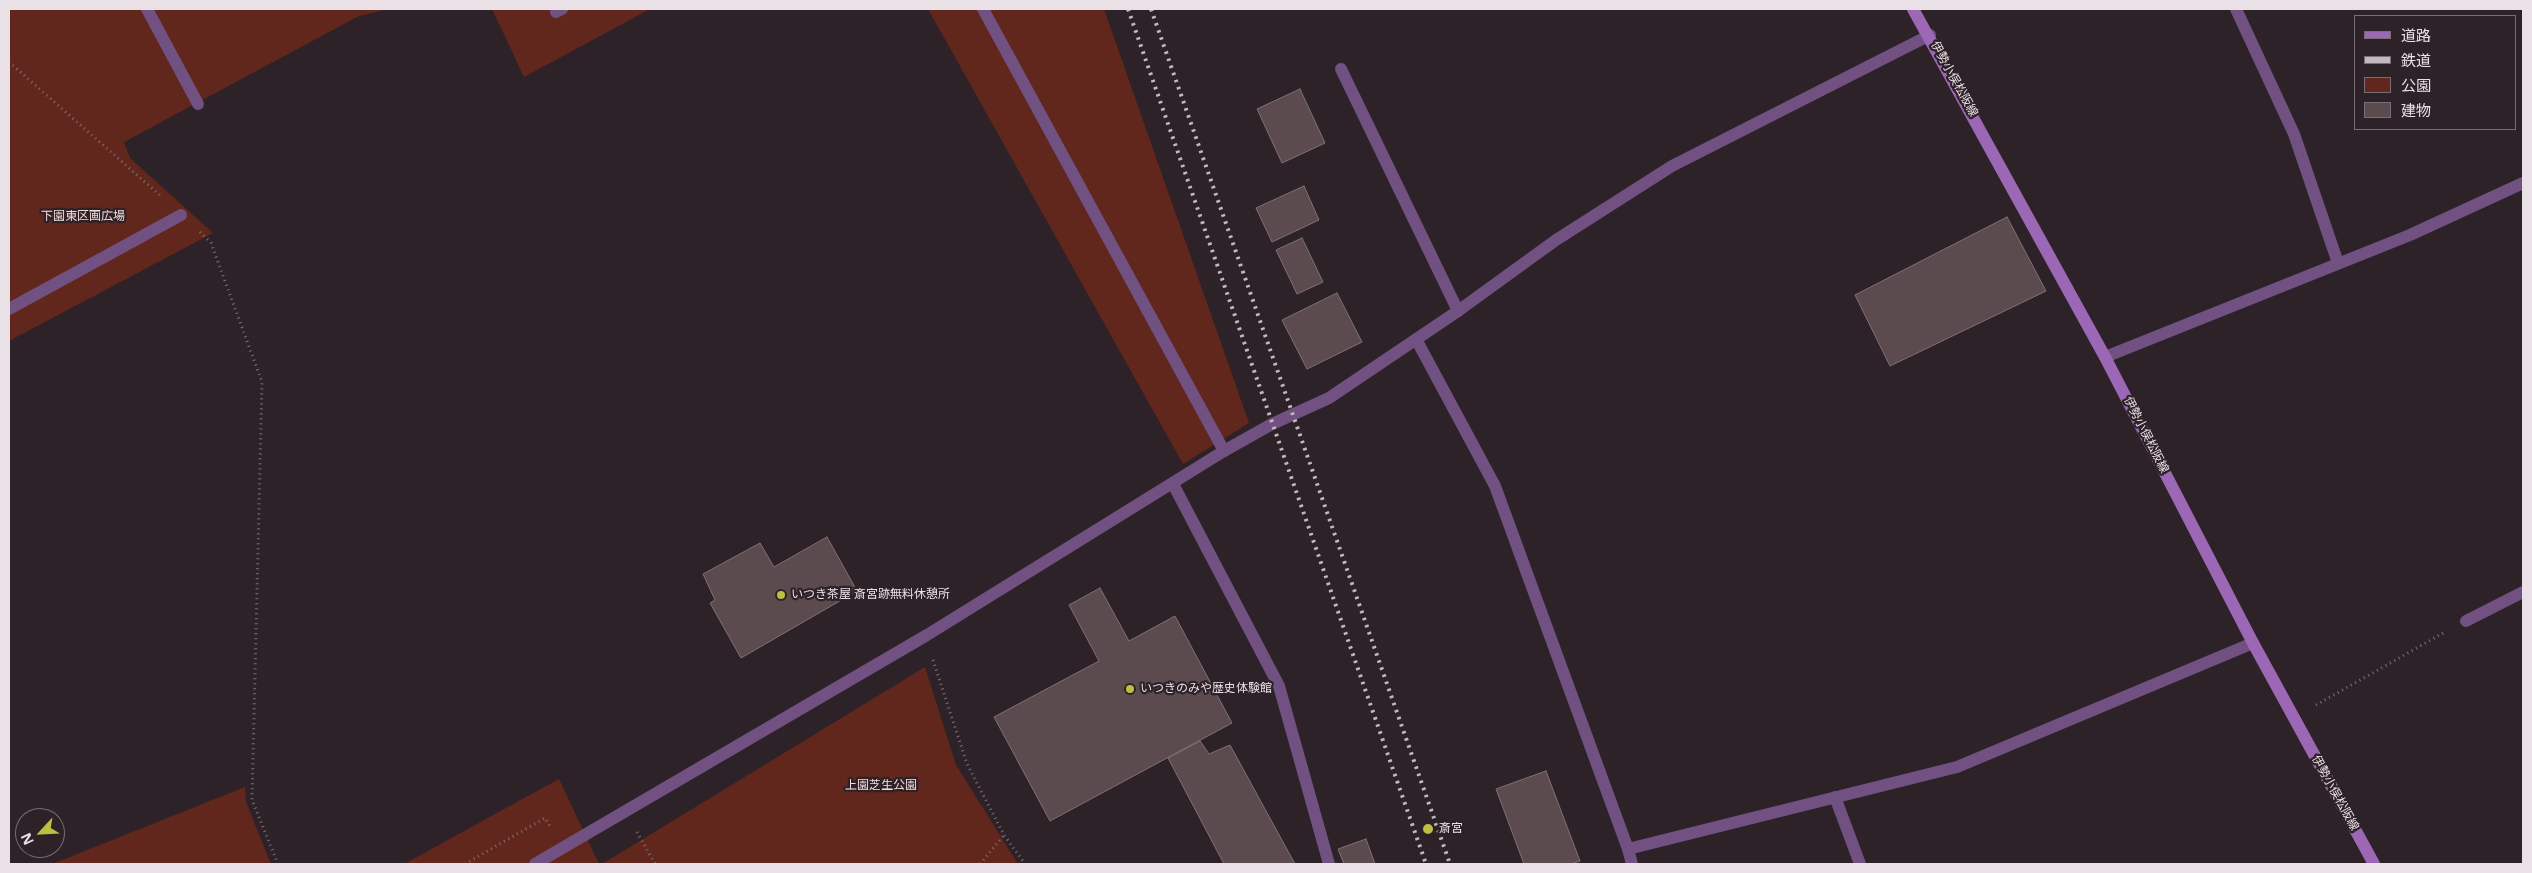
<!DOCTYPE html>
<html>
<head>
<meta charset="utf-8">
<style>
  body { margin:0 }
  #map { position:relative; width:2532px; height:873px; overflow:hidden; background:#2e2229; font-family:"Noto Sans","Noto Sans JP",sans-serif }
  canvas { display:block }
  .frame { position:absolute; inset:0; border:10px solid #eae1e7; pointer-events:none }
  .legend { position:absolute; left:2354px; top:15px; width:162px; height:115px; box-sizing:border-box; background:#2e2229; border:1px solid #796e75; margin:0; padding:6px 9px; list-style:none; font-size:15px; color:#eae1e7 }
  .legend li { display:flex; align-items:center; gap:10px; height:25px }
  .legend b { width:25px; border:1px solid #796e75 }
  .north { position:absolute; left:15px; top:808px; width:50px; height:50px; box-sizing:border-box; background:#2e2229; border:1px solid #796e75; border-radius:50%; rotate:245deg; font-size:14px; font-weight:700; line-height:20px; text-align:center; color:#eae1e7 }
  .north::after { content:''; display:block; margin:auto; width:18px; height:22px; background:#bebf42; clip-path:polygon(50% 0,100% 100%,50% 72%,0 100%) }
</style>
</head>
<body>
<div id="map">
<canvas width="2532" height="873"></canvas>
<div class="frame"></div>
<ul class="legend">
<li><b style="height:6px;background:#9c68b6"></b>道路</li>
<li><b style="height:6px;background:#c2b9bf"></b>鉄道</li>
<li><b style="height:14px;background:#61261c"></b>公園</li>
<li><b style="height:14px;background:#5b4b4e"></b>建物</li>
</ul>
<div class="north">N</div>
</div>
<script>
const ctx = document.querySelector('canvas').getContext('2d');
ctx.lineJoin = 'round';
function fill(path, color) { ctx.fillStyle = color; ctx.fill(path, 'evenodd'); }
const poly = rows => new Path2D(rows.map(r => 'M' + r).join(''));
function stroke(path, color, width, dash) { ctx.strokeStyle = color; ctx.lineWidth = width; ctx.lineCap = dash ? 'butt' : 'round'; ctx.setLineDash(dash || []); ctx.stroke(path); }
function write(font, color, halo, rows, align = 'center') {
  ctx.font = font + ' "Noto Sans","Noto Sans JP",sans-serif'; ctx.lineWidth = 4.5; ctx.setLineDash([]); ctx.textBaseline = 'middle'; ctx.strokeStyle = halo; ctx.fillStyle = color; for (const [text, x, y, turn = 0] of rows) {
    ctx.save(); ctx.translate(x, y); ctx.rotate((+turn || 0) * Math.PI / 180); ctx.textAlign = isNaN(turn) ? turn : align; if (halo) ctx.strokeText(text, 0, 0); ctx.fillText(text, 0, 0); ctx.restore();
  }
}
fill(poly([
  [9,9,388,9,359,16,124,142,130,158,213,233,9,341],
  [492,9,650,9,524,77],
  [928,9,1104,9,1249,423,1183,464],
  [925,667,956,765,1018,864,602,864],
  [559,779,599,864,404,864],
  [245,787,246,802,271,864,52,864]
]), '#61261c');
const building = poly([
  [1300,89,1325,143,1282,163,1257,109,1300,89],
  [1304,186,1319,220,1272,242,1256,208,1304,186],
  [2007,217,2046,291,1890,366,1855,295,2007,217],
  [1302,238,1323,282,1297,294,1276,250,1302,238],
  [1337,293,1362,342,1307,369,1282,320,1337,293],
  [827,537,857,591,741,658,710,603,715,600,703,574,760,543,774,567,827,537],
  [1100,588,1129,641,1175,616,1232,723,1050,821,994,717,1099,661,1069,605,1100,588],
  [1200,741,1209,754,1230,745,1295,864,1224,864,1168,758,1200,741],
  [1546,771,1580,861,1571,864,1524,864,1496,789,1546,771],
  [1366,839,1375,864,1344,864,1338,849,1366,839]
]);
fill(building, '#5b4b4e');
stroke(building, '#827074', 1);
stroke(poly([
  [9,62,162,197],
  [200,232,211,243,262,382,252,800,278,864],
  [933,660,967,764,1004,835,1025,864],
  [2316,705,2445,632],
  [637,832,655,864],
  [465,864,545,818,550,826],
  [980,864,1004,835]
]), '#7c7178', 3, [1, 4]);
stroke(poly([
  [2236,9,2294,134,2338,263],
  [1341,69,1458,311],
  [2105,357,2410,235,2523,183],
  [1173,484,1279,686,1329,864],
  [2466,621,2523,592],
  [1835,797,1860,864],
  [1628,849,1632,864]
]), '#715182', 12);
stroke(poly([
  [147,9,198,104],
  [983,9,1224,451],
  [556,12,562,9],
  [9,309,181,215]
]), '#715182', 12);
stroke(poly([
  [1416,339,1495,486,1628,849,1957,767,2253,643],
  [535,864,927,635,1224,451,1272,424,1329,398,1458,311,1556,240,1672,166,1930,35]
]), '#715182', 12);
stroke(poly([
  [1913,9,2105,357,2253,643,2374,864]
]), '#9c68b6', 12);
stroke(poly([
  [1128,9,1426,864],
  [1151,9,1450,864]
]), '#c2b9bf', 4, [2.5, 5]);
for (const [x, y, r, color] of [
  [781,595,5,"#bebf42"],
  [1130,689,5,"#bebf42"],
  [1428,829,6,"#bebf42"]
]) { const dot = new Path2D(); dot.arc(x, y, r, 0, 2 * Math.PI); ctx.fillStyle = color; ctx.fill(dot); stroke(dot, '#2e2229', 2); }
write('12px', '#eae1e7', '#2e2229', [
  ["伊勢小俣松阪線",1954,79,61],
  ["伊勢小俣松阪線",2146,435,63],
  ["伊勢小俣松阪線",2335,793,61]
]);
write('12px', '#f7dbd6', '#2e2229', [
  ["下園東区画広場",83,217],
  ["上園芝生公園",881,786]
]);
write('12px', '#eae1e7', '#2e2229', [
  ["いつき茶屋 斎宮跡無料休憩所",791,595],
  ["いつきのみや歴史体験館",1140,689],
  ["斎宮",1439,829]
], 'left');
</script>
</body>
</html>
